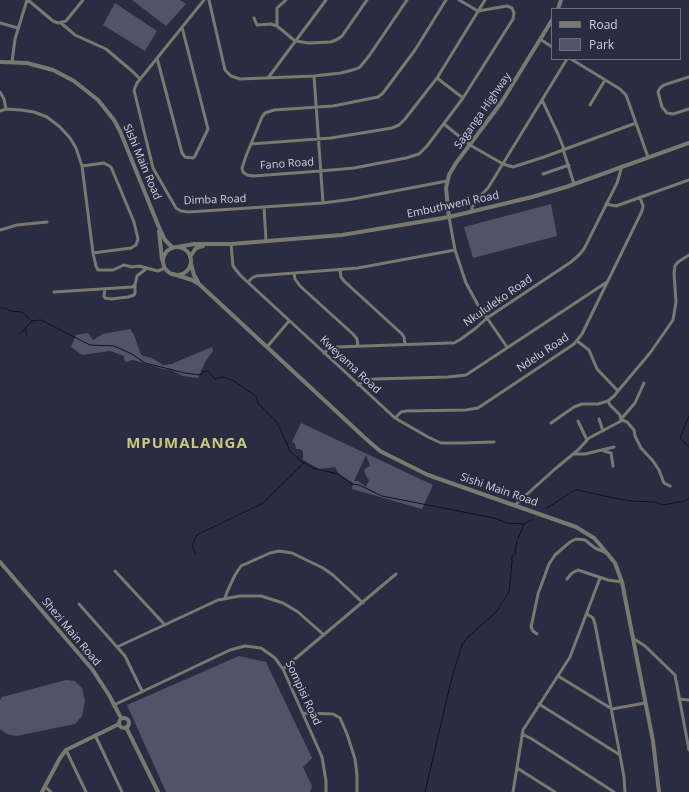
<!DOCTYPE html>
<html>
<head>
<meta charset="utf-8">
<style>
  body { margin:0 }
  #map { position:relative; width:689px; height:792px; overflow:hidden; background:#2a2c41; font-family:"Open Sans",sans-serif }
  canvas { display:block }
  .legend { position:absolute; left:551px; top:8px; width:130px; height:52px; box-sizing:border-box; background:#2a2c41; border:1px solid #6c6e80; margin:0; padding:5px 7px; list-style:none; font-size:12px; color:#cfd1df }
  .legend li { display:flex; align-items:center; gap:8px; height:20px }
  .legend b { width:20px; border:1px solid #6c6e80 }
</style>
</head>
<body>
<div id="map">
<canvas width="689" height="792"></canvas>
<ul class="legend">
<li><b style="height:5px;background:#797a6f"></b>Road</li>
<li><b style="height:11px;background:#515468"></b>Park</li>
</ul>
</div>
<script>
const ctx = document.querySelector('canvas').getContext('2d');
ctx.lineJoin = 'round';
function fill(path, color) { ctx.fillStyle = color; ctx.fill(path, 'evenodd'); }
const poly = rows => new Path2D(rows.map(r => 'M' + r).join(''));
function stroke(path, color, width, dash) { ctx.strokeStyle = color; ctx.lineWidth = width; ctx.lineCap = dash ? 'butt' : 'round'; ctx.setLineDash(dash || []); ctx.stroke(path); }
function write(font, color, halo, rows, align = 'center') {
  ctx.font = font + ' "Open Sans",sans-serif'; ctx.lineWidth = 4; ctx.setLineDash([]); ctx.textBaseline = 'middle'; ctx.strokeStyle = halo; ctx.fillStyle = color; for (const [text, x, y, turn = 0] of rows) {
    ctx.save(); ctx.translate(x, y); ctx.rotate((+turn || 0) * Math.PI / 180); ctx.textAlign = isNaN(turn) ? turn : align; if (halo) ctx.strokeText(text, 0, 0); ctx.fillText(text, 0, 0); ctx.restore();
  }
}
fill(poly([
  [132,0,180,0,186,4,166,26],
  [115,3,157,31,145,51,103,25],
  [551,204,557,236,473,258,464,227],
  [130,329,134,335,141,355,154,359,163,365,172,364,176,362,212,347,213,351,205,362,198,378,183,376,171,370,162,369,141,362,132,360,126,362,124,360,124,356,110,351,82,355,71,347,76,335,88,333,93,340,103,334],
  [301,423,433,485,422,509,352,489,353,483,339,474,335,467,319,469,303,460,303,451,300,449,296,449,295,444,292,442],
  [366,455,370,466,364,469,365,474,369,480,366,487,358,481,354,481],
  [239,656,266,662,312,758,303,767,312,786,310,792,166,792,127,705],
  [66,680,75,681,82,688,85,701,82,716,75,724,16,736,7,734,0,729,0,700,2,697]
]), '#515468');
stroke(poly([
  [0,308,6,308,10,311,22,312,32,321,41,320,90,345,114,346,132,354,145,363,185,373,200,375,205,371,208,371,215,379,223,377,234,381,256,396,258,403,275,420,280,428,290,451,301,461,313,468,338,474,352,484,359,485,382,496,494,518,507,523,524,524],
  [21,333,25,329],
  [27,335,25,329,32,321],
  [689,416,680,438,689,447],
  [547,508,573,491,578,490,613,498,632,501,655,502,663,505,684,501,689,498],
  [518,539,524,524,533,519],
  [195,553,192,545,197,535,263,503,304,463],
  [425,792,452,677,462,645,467,638,497,611,509,592,512,561,512,557,516,553,515,552,517,541]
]), '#0e0e27', 1);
stroke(poly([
  [28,0,53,21,58,23,66,21,83,0],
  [204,0,137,83,134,90,153,168,176,208,181,211,189,212,323,203,353,199,447,181],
  [209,0,225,70,231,76,240,79,314,76,341,73,356,69,360,67,369,56,407,0],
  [446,0,415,50,383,93,378,97,333,106,274,110,265,113,262,117,246,156,242,168,243,172,247,175,254,176,320,171,354,168,406,158,419,154,427,146,463,98,513,19,514,13,512,8,507,6,478,11],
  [459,0,478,11],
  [254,18,257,25,271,24,277,26,295,41,309,43,331,42,338,39,342,36,367,0],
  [0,23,18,28],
  [61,23,75,35,106,49,132,71,140,79],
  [277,26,277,8,286,0],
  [540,39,552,47],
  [157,58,182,153,185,157,193,158,195,156,208,129,182,27],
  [571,59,620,89,626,95,648,157],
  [12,62,15,39,27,0],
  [314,76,323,203],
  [689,77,664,85,660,88,658,92,662,107,667,113,673,114,689,109],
  [268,78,326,0],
  [437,78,463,98],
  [0,92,4,99,6,109],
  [542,100,558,134,564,149],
  [590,105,605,80],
  [0,111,6,109,21,110,34,112,47,117,60,127,70,138,76,148,82,166,93,253,96,266,98,270,113,270,124,265,132,267,139,266,158,271,165,268],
  [444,124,470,145,503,164,513,167,544,157,636,123],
  [251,144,331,138,392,128,399,125,405,119,437,78,485,0],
  [563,149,574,184],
  [82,166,104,163,111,167,134,222,138,239,136,245,131,248,93,253],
  [543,174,569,165],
  [606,204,616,206,689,180],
  [264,207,266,241],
  [472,211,472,206,474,205,483,193,488,188,567,59],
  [449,217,455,250,466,283,478,305,507,347],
  [0,230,17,225,47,222],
  [231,244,233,266,240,275,395,418,428,437,441,443,461,443,494,442],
  [340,270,341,277,344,281,402,334,404,337,405,344],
  [294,273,295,279,300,286,353,334,357,339,358,346],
  [248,282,252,278,256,276,358,268,455,250],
  [105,289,104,296,105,298,111,299,128,297,134,295,135,293,135,285],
  [54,292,132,287,135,285,137,276,147,268],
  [577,341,589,350,597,369,618,391,650,353,673,320,676,302,674,273,675,266,678,262,689,255],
  [267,347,289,321],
  [324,353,330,348,337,347,449,343,454,343,461,339,476,328,487,318,571,262,579,255,584,249,617,183,622,166],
  [358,385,365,380,375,379,448,377,466,375,607,282],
  [395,418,401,412,406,411,466,410,478,408,574,344,582,334,642,211,643,206,640,197],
  [622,418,635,403,644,383],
  [599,419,603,431],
  [622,420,627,422,634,430,635,436,641,448,653,461,659,470,664,483,670,486],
  [578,421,587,440],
  [551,423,574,407,582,404,598,404,608,401,614,396,618,391],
  [604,451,611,453,613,466],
  [573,454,585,454,614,447],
  [515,505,555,469,578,450,589,438,621,421,620,415,610,405,608,401],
  [115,571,165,625],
  [567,579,572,573,578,570,608,580,622,582],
  [225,598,227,592,235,575,241,566,270,553,279,551,292,553,323,568,333,575,363,603],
  [79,604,125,656,142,691],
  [587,614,593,618,595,624,620,755,624,777,625,792],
  [537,634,533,631,531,627,533,618,538,594,549,564,555,555,570,542,576,539,585,540,595,548,607,553],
  [634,639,645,646,675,675,689,750],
  [117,647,218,600,240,596,261,596,283,603,298,612,324,635],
  [283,669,396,574],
  [558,676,612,709,645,703],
  [679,699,689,700],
  [539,704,620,755],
  [114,705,230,650,245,646,261,648,275,658,283,669,322,757,326,781,326,792],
  [303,713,333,714,340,718,347,734,355,759,357,775,357,792],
  [522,734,532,739,614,792],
  [95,735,122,792],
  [66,750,86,792],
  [517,768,555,792],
  [45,787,51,792],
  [513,792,523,730,570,657,600,578]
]), '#797a6f', 3);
stroke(poly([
  [558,9,561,0],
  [0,62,27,63,53,70,74,81,98,100,114,120,120,131,158,225,165,240,173,248],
  [449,217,446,188,449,175,456,163,501,103,552,20],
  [159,231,162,260],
  [177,247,194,244,231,244,342,235,449,217,532,197,566,187,689,143],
  '163 261a14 14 0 1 1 28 0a14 14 0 1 1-28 0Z',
  [190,257,196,248,203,246],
  [191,264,194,275,198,282],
  [173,274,192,280,199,284,365,438,380,451,428,475,576,527,594,538,601,546,615,563,622,582,653,741,659,792],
  [0,562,92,669,109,695,121,718],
  '119 723a5 5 0 1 1 10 0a5 5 0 1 1-10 0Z',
  [126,727,158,792],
  [42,792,60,758,66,750,119,724]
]), '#797a6f', 4);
write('11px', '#cfd1df', '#2a2c41', [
  ["Saganga Highway",483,111,-55],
  ["Sishi Main Road",142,162,67],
  ["Fano Road",287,164,-4],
  ["Dimba Road",215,200,-2],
  ["Embuthweni Road",453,205,-12],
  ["Nkululeko Road",498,301,-35],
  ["Ndelu Road",543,353,-34],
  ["Kweyama Road",350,365,43],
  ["Sishi Main Road",499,490,19],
  ["Shezi Main Road",71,632,50],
  ["Sompisi Road",303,693,65]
]);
ctx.letterSpacing = '1px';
write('bold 15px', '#c7ca7c', '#2a2c41', [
  ["MPUMALANGA",187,444]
]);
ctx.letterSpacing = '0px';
</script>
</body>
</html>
